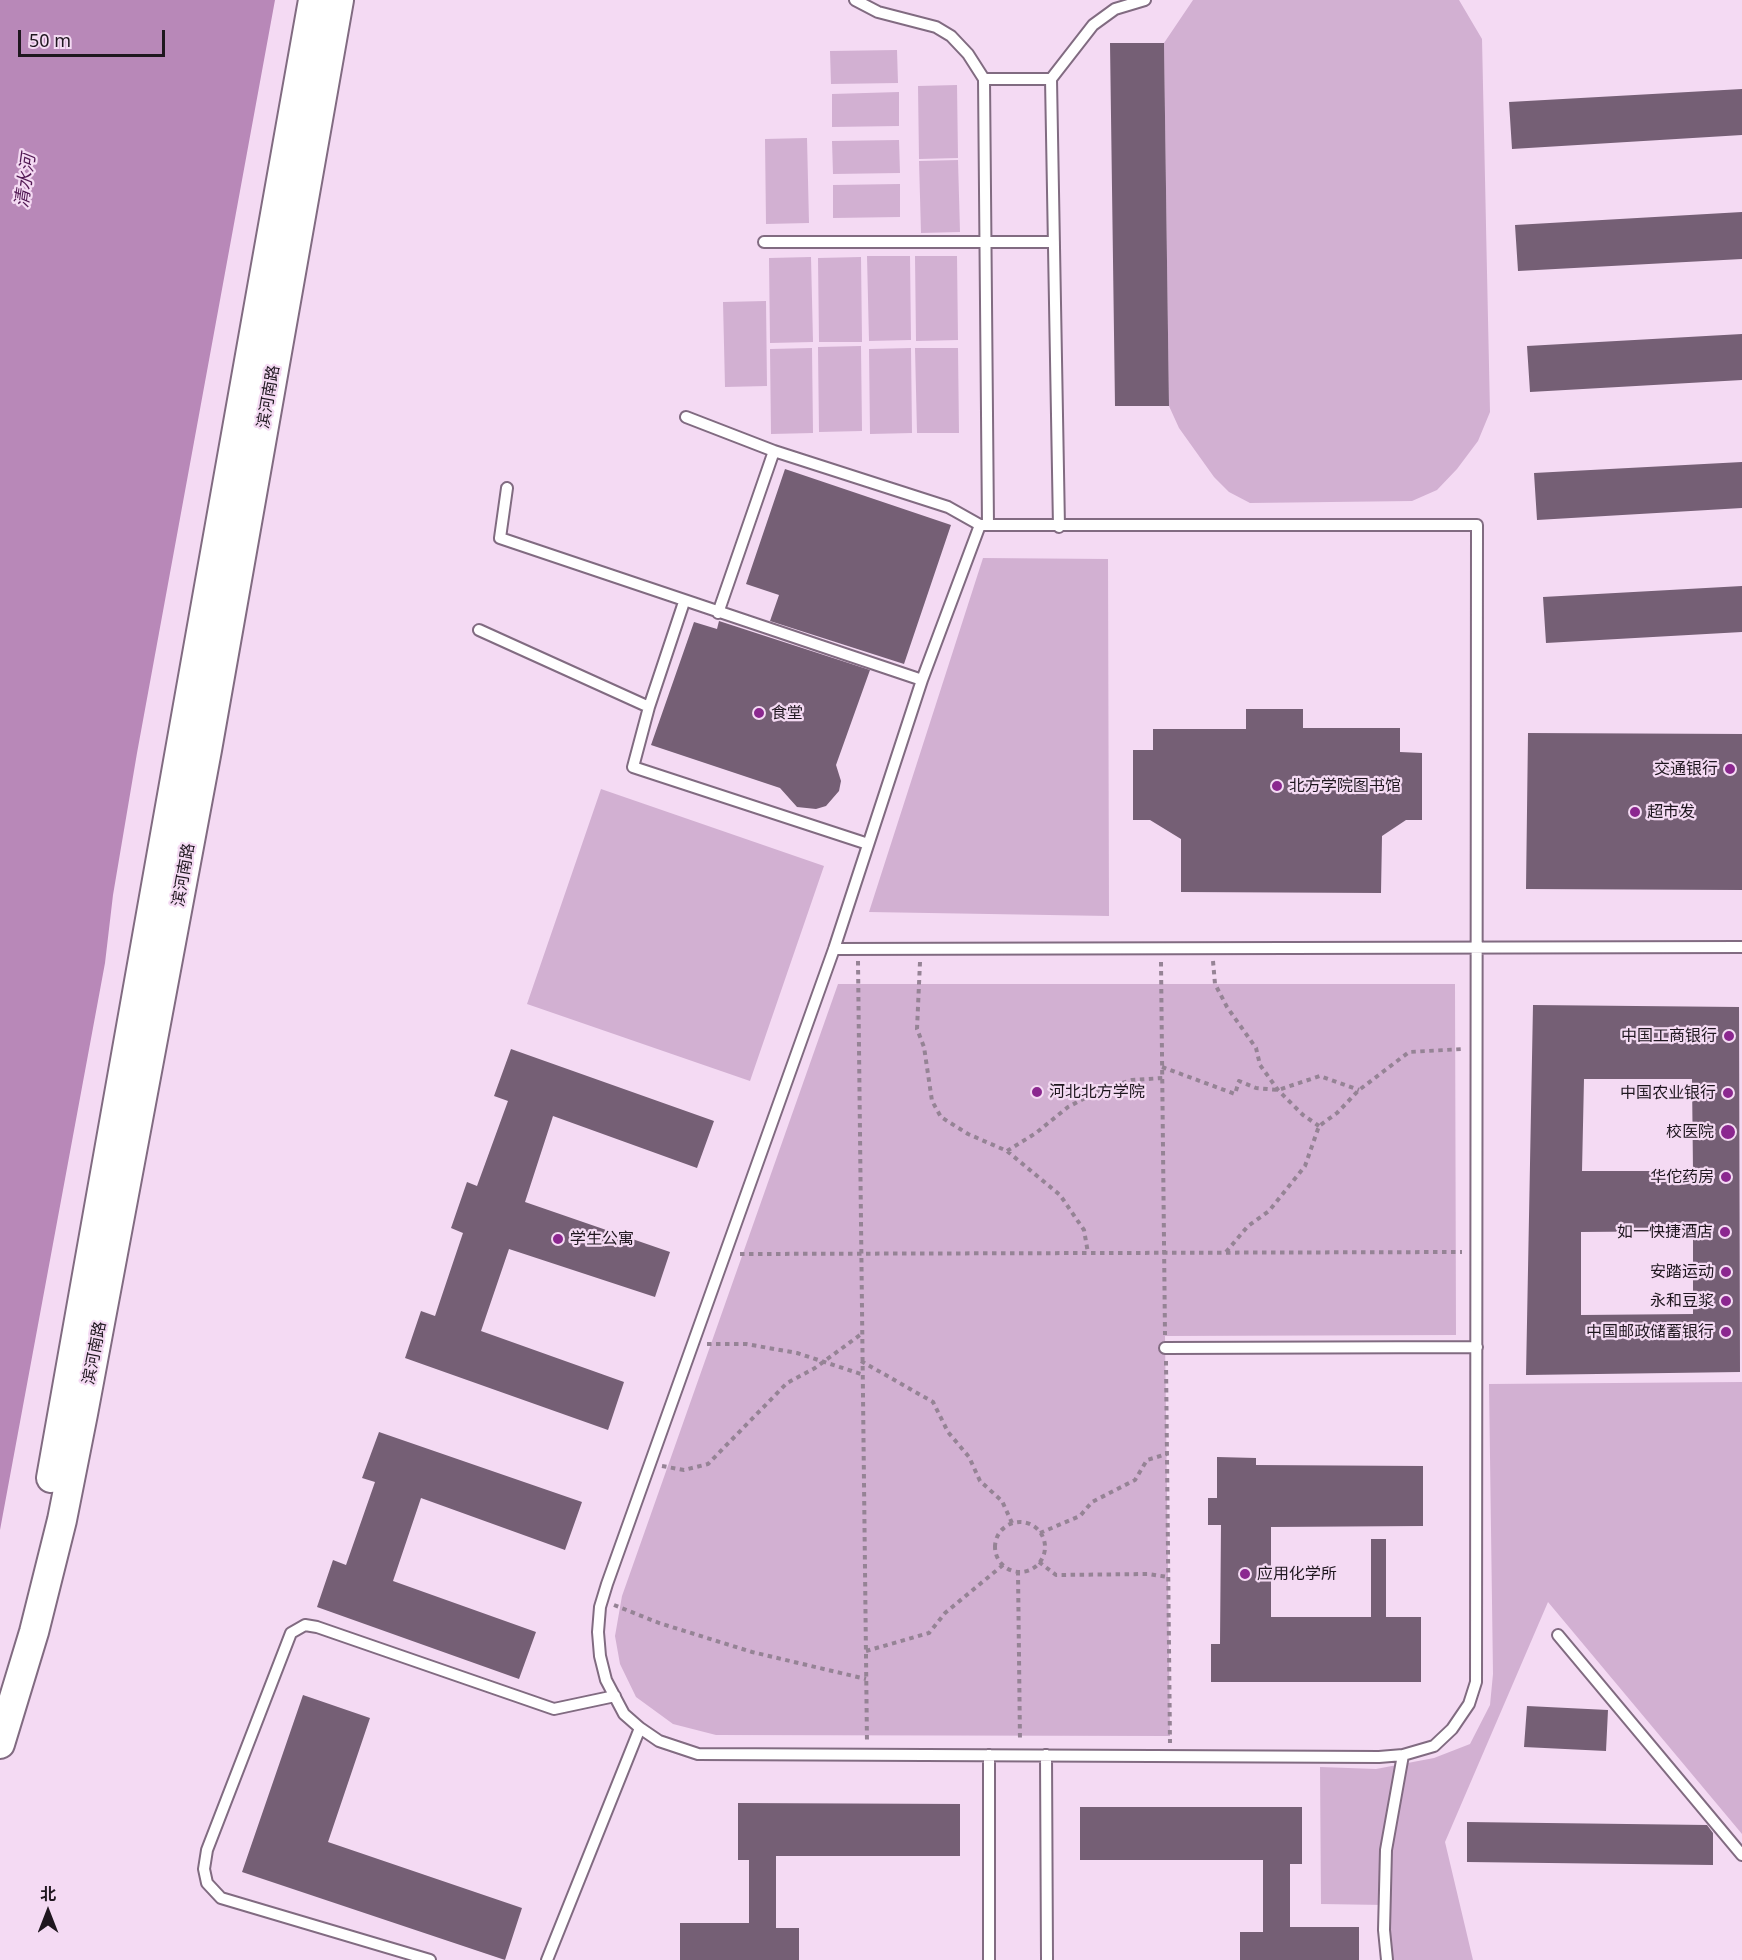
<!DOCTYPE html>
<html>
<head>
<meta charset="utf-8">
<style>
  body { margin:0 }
  #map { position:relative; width:1742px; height:1960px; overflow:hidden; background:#f4daf3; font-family:"Noto Sans","Noto Sans SC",sans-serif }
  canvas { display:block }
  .north { position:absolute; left:18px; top:1882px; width:60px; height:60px; -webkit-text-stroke:4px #f4daf3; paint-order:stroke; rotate:0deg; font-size:16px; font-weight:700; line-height:24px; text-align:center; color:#1f171f }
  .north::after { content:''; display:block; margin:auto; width:21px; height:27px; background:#1f171f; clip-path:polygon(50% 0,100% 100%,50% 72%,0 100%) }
  .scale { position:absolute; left:18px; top:30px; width:147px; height:27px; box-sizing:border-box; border:3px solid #1f171f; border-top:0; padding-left:8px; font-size:18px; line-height:21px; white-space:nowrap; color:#1f171f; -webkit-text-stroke:4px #f4daf3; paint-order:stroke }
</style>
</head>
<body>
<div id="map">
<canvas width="1742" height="1960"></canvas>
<div class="north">北</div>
<div class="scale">50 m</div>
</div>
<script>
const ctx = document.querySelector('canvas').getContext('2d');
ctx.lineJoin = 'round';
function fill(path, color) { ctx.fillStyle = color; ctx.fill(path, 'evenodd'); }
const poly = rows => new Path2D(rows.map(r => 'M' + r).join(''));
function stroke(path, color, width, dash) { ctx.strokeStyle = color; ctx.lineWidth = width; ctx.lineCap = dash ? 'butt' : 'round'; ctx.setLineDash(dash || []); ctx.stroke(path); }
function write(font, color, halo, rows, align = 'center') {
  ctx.font = font + ' "Noto Sans","Noto Sans SC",sans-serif'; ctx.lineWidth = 4.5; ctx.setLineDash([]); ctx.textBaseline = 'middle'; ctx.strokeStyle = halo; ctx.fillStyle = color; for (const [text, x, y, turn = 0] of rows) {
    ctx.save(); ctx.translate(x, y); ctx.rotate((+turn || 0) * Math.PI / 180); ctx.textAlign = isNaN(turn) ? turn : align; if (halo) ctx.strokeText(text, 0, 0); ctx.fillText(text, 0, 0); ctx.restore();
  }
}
fill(poly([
  [1193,0,1459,0,1482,39,1490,412,1478,441,1457,469,1437,490,1412,501,1250,503,1229,492,1214,477,1179,428,1169,406,1164,43],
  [897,50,898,83,831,84,830,51],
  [957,85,958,158,919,159,918,86],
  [899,92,899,126,832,127,832,94],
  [807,138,809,223,766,224,765,139],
  [899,140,900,173,833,174,832,141],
  [958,160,960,232,921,233,919,161],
  [900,184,900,217,833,218,833,185],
  [867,256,910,256,911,340,869,341],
  [915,256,957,256,958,340,916,341],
  [811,257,813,342,770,343,769,258],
  [861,257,862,342,819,342,818,258],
  [766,301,767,386,725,387,723,302],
  [861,346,862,431,819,432,818,347],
  [812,348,813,433,771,434,770,349],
  [911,348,912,433,870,434,869,349],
  [915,348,958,348,959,433,917,433],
  [983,558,1108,559,1109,916,869,912],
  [601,789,824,866,750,1081,527,1004],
  [838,984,1455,984,1456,1335,1165,1336,1170,1736,716,1735,673,1724,636,1697,620,1664,615,1636,622,1596],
  [1742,1382,1742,1834,1548,1602,1445,1842,1473,1960,1387,1960,1385,1905,1321,1904,1320,1767,1376,1769,1434,1758,1470,1744,1490,1705,1493,1674,1489,1384]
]), '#d2b0d2');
fill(poly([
  [0,0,275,0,137,753,113,895,105,963,0,1530]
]), '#b888b8');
fill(poly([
  [1110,43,1164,43,1169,406,1115,406],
  [1742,89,1742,135,1512,149,1509,102],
  [1742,212,1742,259,1518,271,1515,225],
  [1742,334,1742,380,1530,392,1527,346],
  [1742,462,1742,508,1537,520,1534,473],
  [785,469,951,525,904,664,770,621,779,595,746,584],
  [1742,586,1742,632,1546,643,1543,597],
  [719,621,870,670,836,765,841,781,839,791,826,806,816,809,797,807,780,788,651,745,694,622,717,629],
  [1246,709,1303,709,1303,728,1400,728,1400,752,1422,753,1422,820,1406,820,1382,836,1381,893,1181,892,1181,839,1150,820,1133,820,1133,750,1153,750,1153,729,1246,729],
  [1528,733,1742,734,1742,890,1526,889],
  [1533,1005,1739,1007,1740,1372,1526,1375],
  [1584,1079,1692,1079,1693,1171,1582,1171],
  [1693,1231,1693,1314,1581,1315,1581,1232],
  [511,1049,714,1121,697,1168,553,1116,525,1202,670,1252,655,1297,509,1249,481,1331,624,1382,608,1430,405,1358,421,1311,435,1316,463,1233,451,1228,467,1182,477,1186,508,1101,494,1096],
  [379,1432,582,1502,565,1550,421,1498,393,1581,536,1632,519,1679,317,1607,333,1560,346,1565,375,1482,362,1478],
  [1217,1457,1256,1458,1256,1465,1423,1466,1423,1526,1271,1527,1271,1617,1371,1617,1371,1539,1386,1539,1386,1617,1421,1617,1421,1682,1211,1682,1211,1644,1220,1644,1221,1525,1208,1525,1208,1498,1217,1498],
  [303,1695,370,1718,328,1842,522,1908,505,1960,242,1872],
  [1527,1706,1608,1710,1606,1751,1524,1747],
  [738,1803,960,1804,960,1856,776,1856,776,1928,799,1928,799,1960,680,1960,680,1923,749,1923,749,1860,738,1860],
  [1080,1807,1302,1807,1302,1864,1290,1864,1290,1927,1359,1927,1359,1960,1240,1960,1240,1932,1263,1932,1263,1860,1080,1860],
  [1467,1822,1707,1825,1713,1833,1713,1865,1467,1862]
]), '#755f75');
const service = poly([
  [855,0,878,12,936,27,951,36,968,54,984,79,988,525],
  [984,79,1051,79],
  [764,242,1054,242],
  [686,417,774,451,948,507,980,525],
  [507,488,500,538,922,680],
  [980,525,1477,525,1476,1682,1469,1704,1452,1729,1434,1746,1403,1755,1379,1757,698,1754,659,1741,640,1728,624,1714,606,1680,600,1656,598,1632,600,1607,607,1584,834,949,922,680,980,525],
  [1059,527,1051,79,1093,25,1115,9,1145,0],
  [684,602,649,707,633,767,868,844],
  [718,613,774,451],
  [479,630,649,707],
  [834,949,1742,947],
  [1165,1348,1477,1347],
  [1558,1635,1742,1855],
  [989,1755,989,1960],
  [1046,1755,1047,1960],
  [430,1960,221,1898,207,1883,204,1869,207,1850,291,1633,305,1625,317,1627,554,1709,615,1696],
  [547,1960,640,1728],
  [1387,1960,1384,1930,1386,1850,1403,1755]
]);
const secondary = poly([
  [51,1478,313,0],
  [0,1744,34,1632,62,1520,83,1414,207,750,339,0]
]);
stroke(service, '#816b81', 14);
stroke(secondary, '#816b81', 32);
stroke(poly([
  [858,961,867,1743],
  [1213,961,1215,984,1227,1007,1256,1048,1260,1065,1278,1090,1303,1115,1319,1126],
  [920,962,917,1029,924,1047,932,1101,941,1117,968,1134,1007,1151,1060,1195,1084,1230,1088,1253],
  [1161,962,1165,1335],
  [1162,1067,1235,1094,1239,1081,1256,1088,1278,1090,1320,1076,1359,1090],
  [1007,1151,1036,1133,1068,1107,1102,1089,1132,1080,1163,1078],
  [1226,1252,1248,1226,1269,1211,1305,1166,1319,1126,1337,1113,1359,1090,1409,1052,1463,1049],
  [740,1254,1462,1252],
  [707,1344,746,1344,797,1353,861,1374],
  [861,1361,933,1402,948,1432,969,1457,980,1481,1002,1501,1012,1523],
  [1166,1361,1170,1743],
  [662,1466,684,1470,708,1464,787,1383,815,1368,860,1335],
  '995 1547a25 25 0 1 1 50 0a25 25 0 1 1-50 0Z',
  [1040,1533,1080,1516,1092,1502,1135,1480,1147,1460,1167,1454],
  [1039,1562,1056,1575,1148,1574,1168,1577],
  [1018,1571,1020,1742],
  [614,1605,659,1623,752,1652,866,1679],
  [866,1651,929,1633,945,1613,1003,1565]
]), '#958395', 4, [4.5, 4.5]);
stroke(service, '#fff', 10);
stroke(secondary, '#fff', 28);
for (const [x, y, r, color] of [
  [759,713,6,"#8b278f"],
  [1730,769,6,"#8b278f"],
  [1277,786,6,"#8b278f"],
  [1635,812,6,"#8b278f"],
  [1729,1036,6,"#8b278f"],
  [1037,1092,6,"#8b278f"],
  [1728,1093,6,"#8b278f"],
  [1728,1132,8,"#8b278f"],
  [1726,1177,6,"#8b278f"],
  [1725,1232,6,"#8b278f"],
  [558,1239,6,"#8b278f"],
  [1726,1272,6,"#8b278f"],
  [1726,1301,6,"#8b278f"],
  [1726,1332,6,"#8b278f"],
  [1245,1574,6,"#8b278f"]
]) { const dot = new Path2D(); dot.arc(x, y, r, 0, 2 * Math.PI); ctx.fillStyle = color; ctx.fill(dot); stroke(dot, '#f4daf3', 2); }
write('16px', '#1f171f', '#f4daf3', [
  ["滨河南路",269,397,-80],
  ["滨河南路",184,875,-80],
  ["滨河南路",95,1353,-79]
]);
write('16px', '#1f171f', '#f4daf3', [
  ["食堂",771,713,"left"],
  ["交通银行",1718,769],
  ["北方学院图书馆",1289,786,"left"],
  ["超市发",1647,812,"left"],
  ["中国工商银行",1717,1036],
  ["河北北方学院",1049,1092,"left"],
  ["中国农业银行",1716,1093],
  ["校医院",1714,1132],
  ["华佗药房",1714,1177],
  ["如一快捷酒店",1713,1232],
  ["学生公寓",570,1239,"left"],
  ["安踏运动",1714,1272],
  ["永和豆浆",1714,1301],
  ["中国邮政储蓄银行",1714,1332],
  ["应用化学所",1257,1574,"left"]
], 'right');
write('italic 18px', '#521954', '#f4daf3', [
  ["清水河",26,181,-82]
]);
</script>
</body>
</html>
